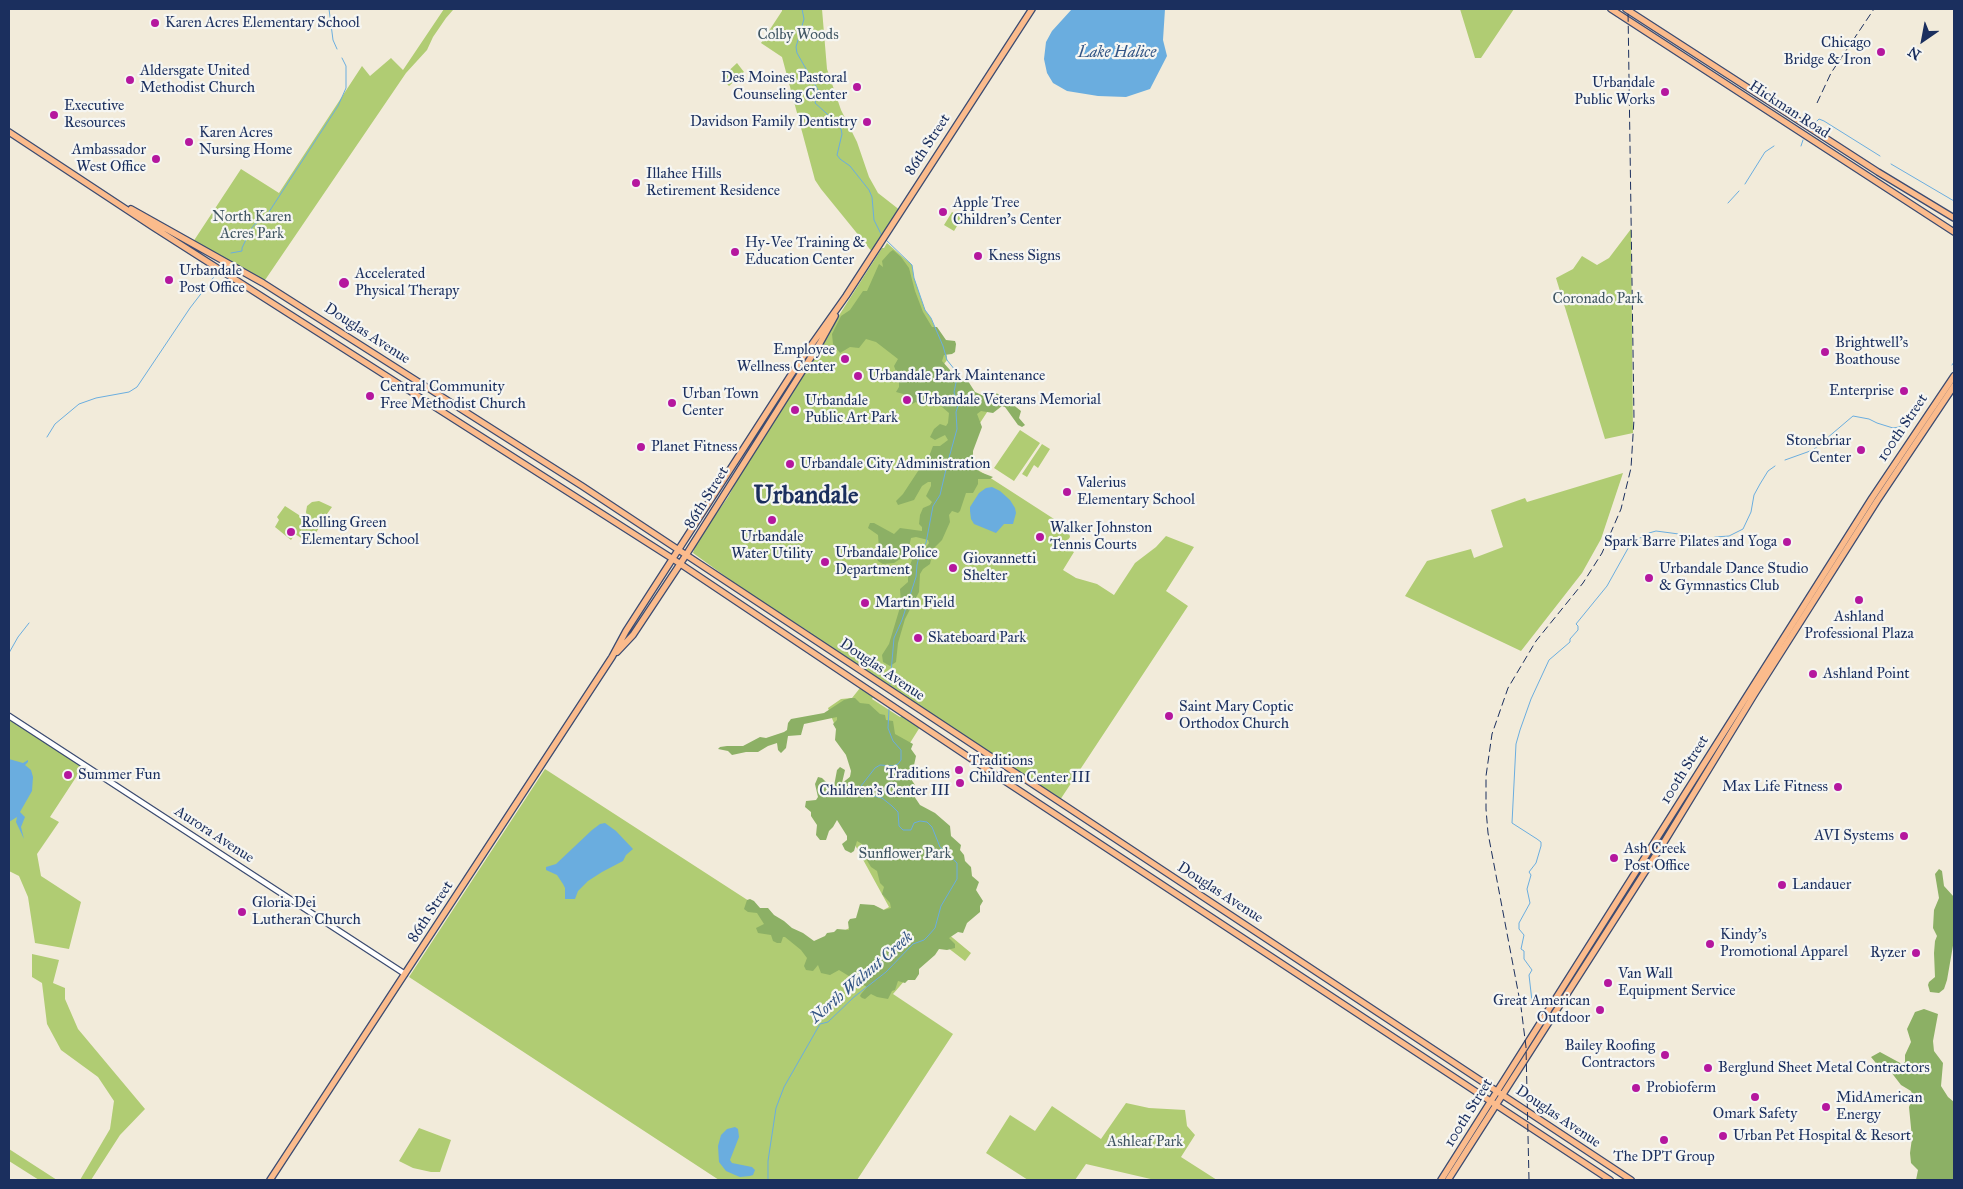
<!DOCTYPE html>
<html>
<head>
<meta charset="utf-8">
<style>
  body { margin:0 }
  #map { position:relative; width:1963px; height:1189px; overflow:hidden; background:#f2ebda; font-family:"IM FELL Great Primer",serif }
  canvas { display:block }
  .frame { position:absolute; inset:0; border:10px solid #1b2f5e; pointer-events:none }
  .north { position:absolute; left:1898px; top:15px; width:50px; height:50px; -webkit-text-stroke:4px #f6f6f2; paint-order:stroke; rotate:213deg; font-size:14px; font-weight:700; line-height:20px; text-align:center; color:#1b2f5e }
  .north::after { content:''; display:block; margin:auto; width:18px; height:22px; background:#1b2f5e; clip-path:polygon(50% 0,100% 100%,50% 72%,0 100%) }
</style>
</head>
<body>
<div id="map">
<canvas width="1963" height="1189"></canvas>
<div class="frame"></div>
<div class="north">N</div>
</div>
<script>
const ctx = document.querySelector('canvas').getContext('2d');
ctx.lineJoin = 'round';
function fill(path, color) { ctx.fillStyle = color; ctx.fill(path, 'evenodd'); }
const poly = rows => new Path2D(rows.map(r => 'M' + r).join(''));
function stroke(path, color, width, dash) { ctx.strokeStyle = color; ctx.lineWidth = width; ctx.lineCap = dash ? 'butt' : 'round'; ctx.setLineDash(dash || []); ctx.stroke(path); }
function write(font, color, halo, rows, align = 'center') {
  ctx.font = font + ' "IM FELL Great Primer",serif'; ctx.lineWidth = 4.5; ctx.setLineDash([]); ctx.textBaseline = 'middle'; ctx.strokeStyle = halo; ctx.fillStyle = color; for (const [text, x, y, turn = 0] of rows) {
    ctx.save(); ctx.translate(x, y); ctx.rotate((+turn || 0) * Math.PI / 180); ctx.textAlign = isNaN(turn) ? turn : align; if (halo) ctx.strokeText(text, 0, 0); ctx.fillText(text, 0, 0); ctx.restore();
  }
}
fill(poly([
  [444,9,460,9,453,10,446,18,433,37,427,50,406,73,263,283,193,242,241,169,279,193,362,66,370,76,391,58,403,70],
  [782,9,822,9,827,69,841,110,857,142,869,177,878,193,901,211,873,253,821,189,815,180,782,57,761,43,782,11],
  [1460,9,1514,9,1481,58,1475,58],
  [737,63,744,72,729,86,721,78],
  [952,212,962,218,954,231,944,225],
  [1631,229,1633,433,1605,439,1556,278,1573,269,1582,256,1597,265,1609,258],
  [887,243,912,265,914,278,925,310,931,318,947,356,947,360,939,371,991,406,958,457,1068,528,1070,537,1064,545,1074,552,1063,570,1076,578,1097,584,1114,595,1135,563,1156,547,1166,536,1194,547,1166,591,1188,606,1060,800,826,645,808,631,754,597,693,553,696,543,728,497,762,436,882,248,884,248],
  [1020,430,1040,443,1014,481,994,468],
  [1042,444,1050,449,1038,468,1034,465,1027,477,1022,474],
  [1623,473,1601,539,1582,573,1521,651,1405,596,1427,561,1471,549,1474,558,1503,547,1491,510,1525,498,1527,502],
  [319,501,332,507,319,525,307,517,306,512,307,506,312,502],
  [285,506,319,528,309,543,295,534,291,540,275,527,279,520,277,517],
  [860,688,873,697,872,699,900,717,902,716,920,727,905,751,901,782,947,933,971,953,965,961,939,941,893,994,953,1034,857,1180,719,1180,409,977,545,769,817,945,889,907,832,803,853,772,828,708,841,699,852,698],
  [9,716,84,765,50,817,59,822,37,854,41,876,81,902,69,949,35,943,28,897,19,876,9,871],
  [32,954,59,960,53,983,65,988,65,999,78,1029,145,1109,120,1135,91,1180,80,1180,110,1129,114,1101,98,1077,61,1050,47,1024,42,983,32,977],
  [1126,1103,1149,1108,1185,1110,1187,1126,1195,1135,1181,1157,1217,1180,1155,1180,1086,1164,1075,1180,1028,1180,986,1153,1010,1115,1035,1131,1052,1106,1101,1139],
  [419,1128,451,1140,440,1172,431,1172,413,1168,399,1161],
  [9,1149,57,1180,39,1180,9,1161]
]), '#b0cc73');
fill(poly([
  [893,250,901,257,909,268,915,291,923,312,932,327,937,327,946,340,955,341,956,344,955,352,952,354,944,355,942,361,950,370,953,380,961,377,968,381,975,392,984,396,991,396,996,393,1002,396,1021,411,1019,418,1025,425,1022,427,1018,425,1005,407,1002,406,993,413,981,411,977,414,982,427,973,451,973,459,975,467,980,472,993,477,990,479,978,479,978,484,973,493,966,493,960,511,958,513,952,511,949,515,950,522,942,540,933,549,928,558,931,560,930,564,923,569,920,574,919,592,905,619,898,643,896,662,890,666,883,662,882,655,889,644,901,604,900,589,908,582,908,571,913,557,922,554,929,543,928,540,916,537,911,538,909,547,903,557,894,563,883,564,878,561,876,556,879,548,878,535,868,528,870,523,874,523,894,534,900,528,922,531,922,527,919,524,920,515,923,508,930,505,932,502,926,496,931,486,931,482,928,482,922,486,914,500,898,505,896,501,903,494,922,465,928,466,931,463,928,459,933,446,940,446,948,440,945,435,935,440,930,437,934,429,940,424,946,426,948,423,949,413,942,407,938,397,932,392,930,393,928,403,922,406,916,402,912,404,907,395,896,392,899,387,899,379,894,366,898,359,876,342,866,339,859,348,850,347,840,353,833,344,832,334,841,316,850,310,863,291,867,291,879,264,883,267,882,261,890,252],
  [851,698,855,698,860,703,869,704,880,714,885,715,886,720,893,721,895,734,913,744,911,749,916,756,911,779,915,785,912,791,914,796,920,805,935,813,950,826,951,836,961,845,960,850,964,855,965,861,971,867,972,876,979,882,976,890,983,901,980,906,980,912,967,923,963,933,958,932,949,938,955,944,955,948,947,950,939,949,935,955,919,969,919,974,915,980,908,980,905,983,898,981,895,990,892,991,888,999,877,997,871,994,865,999,862,998,860,996,861,994,867,987,839,970,830,975,821,973,818,965,813,971,806,970,804,966,807,958,801,950,785,937,783,937,781,943,777,943,773,941,771,935,758,933,756,928,764,924,757,913,748,912,744,909,747,900,750,899,754,901,760,908,768,908,774,915,784,921,792,928,803,933,814,941,825,936,827,933,834,932,837,929,849,930,848,922,850,919,856,918,860,904,874,905,884,910,891,908,890,903,882,894,884,887,880,883,877,871,871,867,865,857,862,844,857,841,854,851,851,853,845,850,842,844,847,840,847,836,837,820,833,827,829,831,826,840,820,840,816,835,817,825,811,816,811,812,805,807,806,801,816,800,818,797,815,784,818,777,822,778,830,786,834,786,837,770,840,767,845,770,842,783,850,777,851,771,846,755,835,740,836,729,833,724,837,720,837,717,804,724,801,735,788,736,786,748,781,753,778,750,777,743,768,746,758,752,746,752,732,755,728,751,718,749,720,747,727,746,743,746,760,737,766,738,784,732,787,730,788,723,791,719,824,713,844,700],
  [1939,869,1942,871,1944,886,1954,897,1954,940,1947,980,1944,989,1939,993,1930,992,1928,985,1929,982,1935,977,1934,953,1935,941,1937,936,1933,928,1934,910,1939,898,1935,874],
  [1924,1009,1938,1014,1933,1041,1934,1051,1943,1063,1941,1086,1948,1097,1954,1102,1954,1180,1916,1180,1918,1170,1911,1163,1910,1153,1912,1138,1909,1107,1913,1097,1911,1091,1901,1085,1891,1072,1880,1068,1871,1057,1880,1052,1902,1064,1905,1062,1905,1055,1911,1042,1907,1029,1915,1012]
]), '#8cb065');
fill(poly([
  [1072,9,1165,9,1163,40,1167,56,1150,89,1126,97,1098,96,1067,91,1053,83,1047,73,1044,59,1046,42,1052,31],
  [992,487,1000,491,1010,500,1015,508,1016,513,1013,524,1004,524,996,533,974,524,971,519,970,511,970,507,979,493,986,488],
  [9,759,23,763,28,760,28,762,25,765,31,770,33,777,32,791,20,812,25,817,21,827,24,839,16,822,17,817,9,822],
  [605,823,616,831,633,849,626,855,623,861,602,872,588,881,578,891,575,899,565,899,565,888,563,884,557,875,546,870,546,867,556,864,592,830,600,824],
  [735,1127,738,1129,739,1137,730,1160,732,1163,752,1167,755,1170,753,1175,750,1176,740,1177,735,1175,726,1171,719,1162,718,1146,721,1135,727,1129]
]), '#6aaddf');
stroke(poly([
  [329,9,333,40,337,49],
  [802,9,804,19,796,47,797,53,818,90,815,103,836,122,841,129,842,134,837,155,840,159,850,166,869,190,872,197,874,220,882,236],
  [1816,122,1819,119,1824,121,1880,156],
  [1801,146,1803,140],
  [1891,164,1954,201],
  [1745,184,1765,152,1774,146],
  [1728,203,1739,191],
  [885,239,912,265,914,278,925,310,931,318,943,346,947,360,955,370,957,378,954,392,958,406,956,412,957,429,947,465,940,495,933,506,926,543,920,552,917,565,916,577,902,620,894,638,890,684],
  [231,253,242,251,242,248,251,229,255,224,265,218,338,106,346,88,346,66,342,58],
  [1952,365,1954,362],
  [47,437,55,424,79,404,96,398,129,392,137,387,190,308,217,273],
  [1785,460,1813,450,1853,416,1869,419,1877,423,1893,428,1899,427,1915,418,1923,405],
  [1715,537,1729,536,1743,529,1751,512,1754,495,1760,484,1768,471,1775,466],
  [9,653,18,637,29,623],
  [1532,1001,1529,975,1532,970,1524,959,1524,951,1521,949,1524,935,1519,929,1519,923,1530,903,1527,889,1531,875,1529,872,1536,863,1541,846,1541,842,1537,839,1512,823,1516,744,1520,730,1531,699,1549,660,1570,642,1570,639,1578,630,1578,626,1576,624,1607,586,1631,543,1649,533,1656,531,1694,536],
  [768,1180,768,1161,776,1108,784,1087,820,1024,828,1022,854,997,886,972,913,944,924,940,928,936,935,928,941,906,957,879,957,863,940,847,932,827,927,822,920,821,914,823,911,830,903,830,899,826,898,812,892,806,882,798,866,794,861,786,875,768,880,765,893,766,898,764,901,760,901,750,893,741,888,728,889,709]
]), '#6aaddf', 1);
const minor = poly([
  [9,716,405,974]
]);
const major = poly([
  [1611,9,1954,232],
  [1626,9,1878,172,1954,218],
  [9,132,153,227,673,559,985,768,1610,1180],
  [131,209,263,283,582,486,1631,1180],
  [617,652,633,635,686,555,820,343,835,316],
  [270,1180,612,657,626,631,800,361,846,296,1032,9],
  [1441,1180,1872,498,1954,376],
  [1448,1180,1666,839,1754,695,1877,501,1954,386]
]);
stroke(minor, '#3b4b71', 7);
stroke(major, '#3b4b71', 8);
stroke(minor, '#fff', 4.5);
stroke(major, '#fbbb8c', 5.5);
stroke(poly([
  [1817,103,1831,73,1874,9],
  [1529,1180,1526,1047,1521,1007,1488,833,1486,809,1486,776,1492,734,1508,688,1536,641,1583,583,1602,553,1621,509,1631,468,1634,419,1628,9]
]), '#1b2f5e', 1, [8, 4]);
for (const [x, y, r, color] of [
  [155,23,5,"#b5179e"],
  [1881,52,5,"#b5179e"],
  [130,80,5,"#b5179e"],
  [857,87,5,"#b5179e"],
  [1665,92,5,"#b5179e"],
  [54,115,5,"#b5179e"],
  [867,122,5,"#b5179e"],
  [189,142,5,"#b5179e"],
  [156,159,5,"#b5179e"],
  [636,183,5,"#b5179e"],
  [943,212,5,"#b5179e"],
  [735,252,5,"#b5179e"],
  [978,256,5,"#b5179e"],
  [169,280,5,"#b5179e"],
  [344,283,6,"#b5179e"],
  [1825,352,5,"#b5179e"],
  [845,359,5,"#b5179e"],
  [858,376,5,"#b5179e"],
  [1904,391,5,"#b5179e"],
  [370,396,5,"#b5179e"],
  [907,400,5,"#b5179e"],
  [672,403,5,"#b5179e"],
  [795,410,5,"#b5179e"],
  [641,447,5,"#b5179e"],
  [1861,450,5,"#b5179e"],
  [790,464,5,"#b5179e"],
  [1067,492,5,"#b5179e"],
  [772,520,5,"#b5179e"],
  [291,532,5,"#b5179e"],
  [1040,537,5,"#b5179e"],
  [1787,542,5,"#b5179e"],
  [825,562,5,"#b5179e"],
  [953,568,5,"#b5179e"],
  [1649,578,5,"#b5179e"],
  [1859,600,5,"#b5179e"],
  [865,603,5,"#b5179e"],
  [918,638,5,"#b5179e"],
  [1813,674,5,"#b5179e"],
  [1169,716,5,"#b5179e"],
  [959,770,5,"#b5179e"],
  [68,775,5,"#b5179e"],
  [960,783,5,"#b5179e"],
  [1838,787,5,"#b5179e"],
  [1904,836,5,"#b5179e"],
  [1614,858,5,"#b5179e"],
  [1782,885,5,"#b5179e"],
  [242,912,5,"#b5179e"],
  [1710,944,5,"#b5179e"],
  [1916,953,5,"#b5179e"],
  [1608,983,5,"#b5179e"],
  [1600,1010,5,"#b5179e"],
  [1665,1055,5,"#b5179e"],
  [1708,1068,5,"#b5179e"],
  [1636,1088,5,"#b5179e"],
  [1755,1097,5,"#b5179e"],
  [1826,1107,5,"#b5179e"],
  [1723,1136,5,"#b5179e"],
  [1664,1140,5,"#b5179e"]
]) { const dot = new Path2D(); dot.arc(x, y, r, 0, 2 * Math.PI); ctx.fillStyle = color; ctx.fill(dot); stroke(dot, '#f6f6f2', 2); }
write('15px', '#1b2f5e', '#f6f6f2', [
  ["Karen Acres Elementary School",165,23],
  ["Chicago",1871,43,"right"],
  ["Bridge & Iron",1871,60,"right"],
  ["Aldersgate United",140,71],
  ["Methodist Church",140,88],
  ["Des Moines Pastoral",847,78,"right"],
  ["Counseling Center",847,95,"right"],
  ["Urbandale",1655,83,"right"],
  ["Public Works",1655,100,"right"],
  ["Executive",64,106],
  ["Resources",64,123],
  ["Davidson Family Dentistry",857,122,"right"],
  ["Karen Acres",199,133],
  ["Nursing Home",199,150],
  ["Ambassador",146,150,"right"],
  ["West Office",146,167,"right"],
  ["Illahee Hills",646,174],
  ["Retirement Residence",646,191],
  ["Apple Tree",953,203],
  ["Children's Center",953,220],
  ["Hy-Vee Training &",745,243],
  ["Education Center",745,260],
  ["Kness Signs",988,256],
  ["Urbandale",179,271],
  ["Post Office",179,288],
  ["Accelerated",355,274],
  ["Physical Therapy",355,291],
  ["Brightwell's",1835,343],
  ["Boathouse",1835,360],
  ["Employee",835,350,"right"],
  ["Wellness Center",835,367,"right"],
  ["Urbandale Park Maintenance",868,376],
  ["Central Community",380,387],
  ["Free Methodist Church",380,404],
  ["Enterprise",1894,391,"right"],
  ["Urban Town",682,394],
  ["Center",682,411],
  ["Urbandale Veterans Memorial",917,400],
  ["Urbandale",805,401],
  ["Public Art Park",805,418],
  ["Stonebriar",1851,441,"right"],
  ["Center",1851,458,"right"],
  ["Planet Fitness",651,447],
  ["Urbandale City Administration",800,464],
  ["Valerius",1077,483],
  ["Elementary School",1077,500],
  ["Rolling Green",301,523],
  ["Elementary School",301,540],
  ["Walker Johnston",1050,528],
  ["Tennis Courts",1050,545],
  ["Urbandale",772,537,"center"],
  ["Water Utility",772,554,"center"],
  ["Spark Barre Pilates and Yoga",1777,542,"right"],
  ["Urbandale Police",835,553],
  ["Department",835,570],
  ["Giovannetti",963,559],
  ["Shelter",963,576],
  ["Urbandale Dance Studio",1659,569],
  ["& Gymnastics Club",1659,586],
  ["Martin Field",875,603],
  ["Ashland",1859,617,"center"],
  ["Professional Plaza",1859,634,"center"],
  ["Skateboard Park",928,638],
  ["Ashland Point",1823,674],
  ["Saint Mary Coptic",1179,707],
  ["Orthodox Church",1179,724],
  ["Traditions",969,761],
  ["Children Center III",969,778],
  ["Traditions",950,774,"right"],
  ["Children's Center III",950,791,"right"],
  ["Summer Fun",78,775],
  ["Max Life Fitness",1828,787,"right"],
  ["AVI Systems",1894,836,"right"],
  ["Ash Creek",1624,849],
  ["Post Office",1624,866],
  ["Landauer",1792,885],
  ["Gloria Dei",252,903],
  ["Lutheran Church",252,920],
  ["Kindy's",1720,935],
  ["Promotional Apparel",1720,952],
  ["Ryzer",1906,953,"right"],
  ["Van Wall",1618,974],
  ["Equipment Service",1618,991],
  ["Great American",1590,1001,"right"],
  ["Outdoor",1590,1018,"right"],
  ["Bailey Roofing",1655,1046,"right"],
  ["Contractors",1655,1063,"right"],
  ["Berglund Sheet Metal Contractors",1718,1068],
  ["Probioferm",1646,1088],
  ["MidAmerican",1836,1098],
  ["Energy",1836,1115],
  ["Omark Safety",1755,1114,"center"],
  ["Urban Pet Hospital & Resort",1733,1136],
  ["The DPT Group",1664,1157,"center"]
], 'left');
write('15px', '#405663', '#f6f6f2', [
  ["Colby Woods",798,35],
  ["North Karen",252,217],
  ["Acres Park",252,234],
  ["Coronado Park",1598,299],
  ["Sunflower Park",905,854],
  ["Ashleaf Park",1145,1142]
]);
write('15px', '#1b2f5e', '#f6f6f2', [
  ["Hickman Road",1789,110,33],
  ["86th Street",928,145,-57],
  ["Douglas Avenue",367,334,33],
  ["100th Street",1903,428,-56],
  ["86th Street",707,498,-58],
  ["Douglas Avenue",882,670,34],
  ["100th Street",1685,770,-58],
  ["Aurora Avenue",214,835,33],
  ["Douglas Avenue",1220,893,33],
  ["86th Street",431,912,-57],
  ["100th Street",1469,1113,-58],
  ["Douglas Avenue",1558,1117,34]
]);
write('italic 16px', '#335585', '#f6f6f2', [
  ["Lake Halice",1117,53],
  ["North Walnut Creek",862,978,-41]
]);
write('bold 25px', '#1b2f5e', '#f6f6f2', [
  ["Urbandale",806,497]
]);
</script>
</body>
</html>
